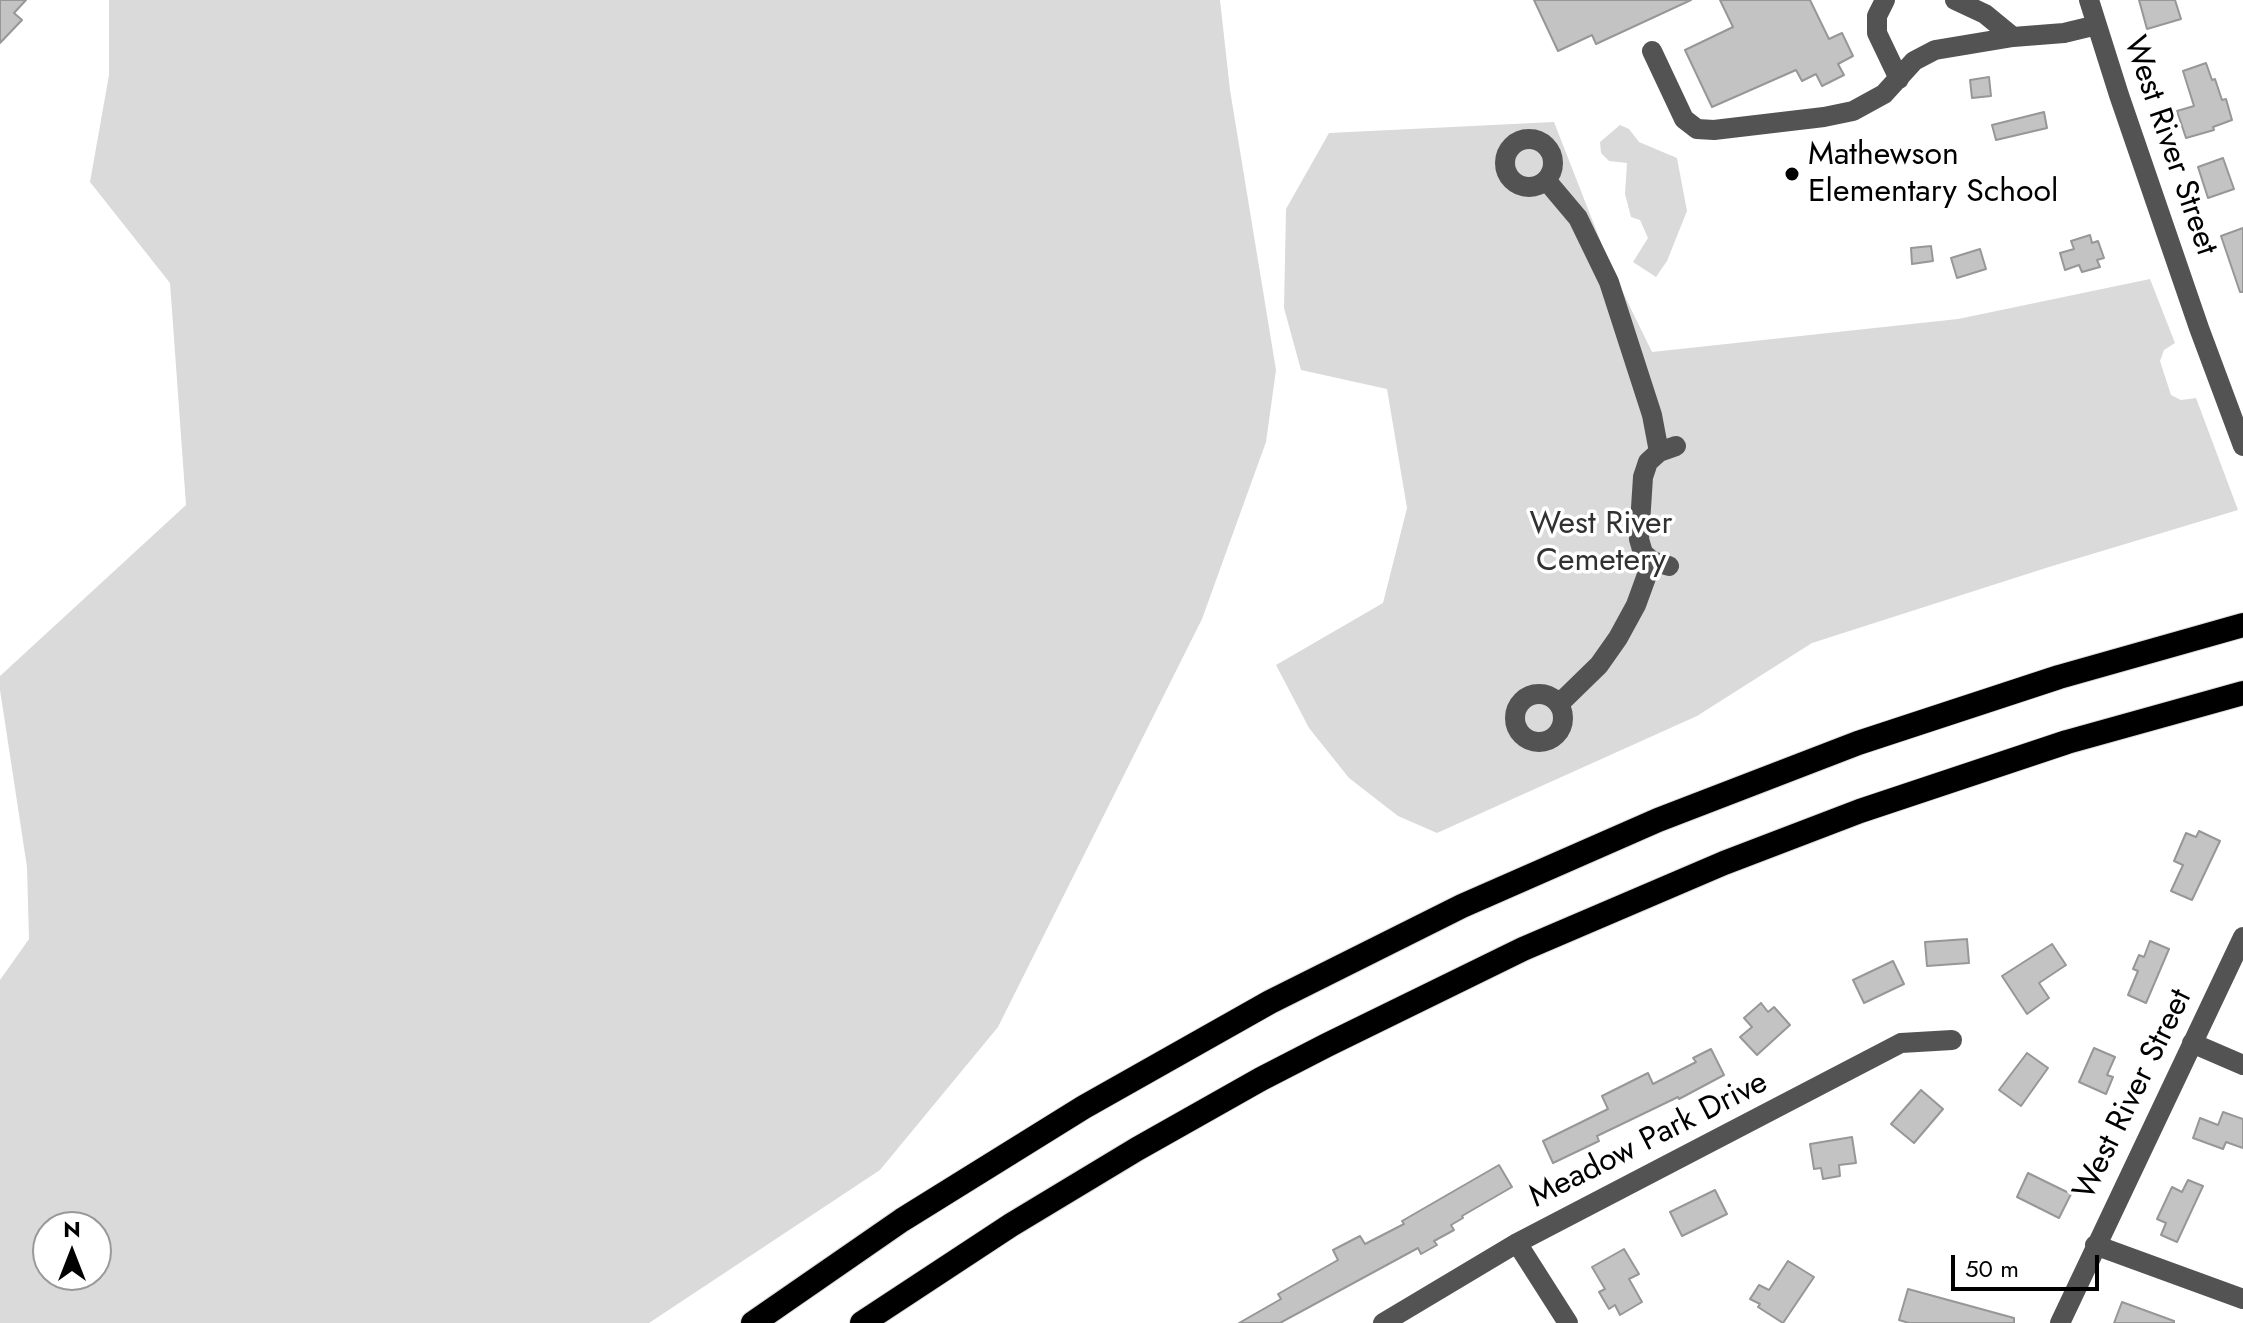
<!DOCTYPE html>
<html>
<head>
<meta charset="utf-8">
<style>
  body { margin:0 }
  #map { position:relative; width:2243px; height:1323px; overflow:hidden; background:#fff; font-family:Jost,sans-serif }
  canvas { display:block }
  .north { position:absolute; left:32px; top:1211px; width:80px; height:80px; box-sizing:border-box; background:#fff; border:2px solid #999; border-radius:50%; rotate:0deg; font-size:22px; font-weight:700; line-height:32px; text-align:center; color:#000 }
  .north::after { content:''; display:block; margin:auto; width:28px; height:36px; background:#000; clip-path:polygon(50% 0,100% 100%,50% 72%,0 100%) }
  .scale { position:absolute; left:1951px; top:1255px; width:148px; height:36px; box-sizing:border-box; border:4px solid #000; border-top:0; padding-left:10px; font-size:24px; line-height:28px; white-space:nowrap; color:#000; -webkit-text-stroke:6px #fff; paint-order:stroke }
</style>
</head>
<body>
<div id="map">
<canvas width="2243" height="1323"></canvas>
<div class="north">N</div>
<div class="scale">50 m</div>
</div>
<script>
const ctx = document.querySelector('canvas').getContext('2d');
ctx.lineJoin = 'round';
function fill(path, color) { ctx.fillStyle = color; ctx.fill(path, 'evenodd'); }
const poly = rows => new Path2D(rows.map(r => 'M' + r).join(''));
function stroke(path, color, width, dash) { ctx.strokeStyle = color; ctx.lineWidth = width; ctx.lineCap = dash ? 'butt' : 'round'; ctx.setLineDash(dash || []); ctx.stroke(path); }
function write(font, color, halo, rows, align = 'center') {
  ctx.font = font + ' Jost,sans-serif'; ctx.lineWidth = 7; ctx.setLineDash([]); ctx.textBaseline = 'middle'; ctx.strokeStyle = halo; ctx.fillStyle = color; for (const [text, x, y, turn = 0] of rows) {
    ctx.save(); ctx.translate(x, y); ctx.rotate((+turn || 0) * Math.PI / 180); ctx.textAlign = isNaN(turn) ? turn : align; if (halo) ctx.strokeText(text, 0, 0); ctx.fillText(text, 0, 0); ctx.restore();
  }
}
fill(poly([
  [109,0,1220,0,1230,90,1276,370,1266,442,1202,619,998,1027,880,1170,649,1323,0,1323,0,980,29,939,27,867,0,690,0,676,186,505,170,283,90,182,109,75],
  [48,1227,96,1227,96,1275,48,1275],
  [1554,122,1611,268,1652,352,1958,319,2150,279,2175,343,2164,350,2160,361,2171,395,2181,400,2196,398,2238,510,2049,567,1812,643,1697,716,1437,833,1398,816,1349,778,1309,728,1276,665,1383,603,1407,508,1387,389,1301,370,1284,308,1286,209,1329,133],
  [1620,125,1629,129,1639,142,1677,158,1687,211,1667,261,1656,277,1633,262,1648,238,1640,220,1631,217,1625,194,1627,163,1609,161,1601,153,1600,142]
]), '#dadada');
const building = poly([
  [0,0,26,0,14,13,22,20,0,43,0,0],
  [1534,0,1691,0,1596,44,1592,35,1558,51,1534,0],
  [1720,0,1810,0,1829,39,1842,33,1853,56,1838,64,1844,75,1822,86,1816,74,1802,81,1796,70,1712,107,1685,50,1733,27,1720,0],
  [2139,0,2175,0,2181,19,2147,29,2139,0],
  [2206,63,2212,80,2215,79,2222,100,2226,99,2232,120,2213,127,2214,130,2186,138,2177,111,2194,106,2183,71,2206,63],
  [1989,77,1991,96,1972,98,1970,80,1989,77],
  [2044,112,2047,128,1996,140,1992,125,2044,112],
  [2223,158,2234,189,2208,198,2198,167,2223,158],
  [2243,228,2243,292,2240,292,2221,236,2243,228],
  [2090,235,2092,243,2098,241,2104,258,2097,260,2100,267,2082,272,2079,265,2065,270,2060,253,2074,249,2071,241,2090,235],
  [1931,246,1933,261,1912,264,1911,248,1931,246],
  [1980,249,1986,269,1957,278,1951,258,1980,249],
  [2199,831,2220,841,2192,900,2171,891,2183,865,2174,861,2186,833,2196,837,2199,831],
  [1967,939,1969,963,1927,966,1925,942,1967,939],
  [2150,941,2169,949,2146,1003,2128,995,2138,971,2133,969,2139,955,2144,957,2150,941],
  [2052,944,2066,965,2039,983,2049,998,2027,1014,2002,976,2052,944],
  [1893,961,1904,984,1864,1003,1853,980,1893,961],
  [1761,1003,1768,1012,1774,1007,1790,1025,1757,1055,1740,1037,1752,1027,1744,1018,1761,1003],
  [2094,1048,2115,1057,2107,1075,2113,1077,2106,1094,2079,1082,2094,1048],
  [1711,1049,1724,1075,1679,1099,1678,1097,1597,1136,1599,1141,1553,1163,1543,1141,1608,1109,1602,1096,1648,1073,1653,1084,1696,1062,1693,1058,1711,1049],
  [2027,1053,2048,1068,2021,1106,1999,1090,2027,1053],
  [1921,1090,1943,1109,1914,1143,1891,1124,1921,1090],
  [2223,1112,2243,1119,2243,1148,2226,1142,2223,1149,2193,1138,2200,1118,2218,1125,2223,1112],
  [1852,1137,1856,1163,1839,1165,1840,1176,1823,1179,1821,1168,1814,1169,1810,1144,1852,1137],
  [1499,1165,1512,1187,1462,1216,1463,1218,1451,1225,1454,1230,1434,1241,1437,1245,1421,1254,1418,1248,1280,1323,1239,1323,1281,1299,1278,1294,1338,1260,1333,1250,1360,1236,1365,1244,1404,1224,1402,1221,1499,1165],
  [2028,1173,2071,1194,2059,1218,2017,1197,2028,1173],
  [2188,1180,2203,1186,2177,1242,2161,1235,2166,1223,2157,1219,2172,1187,2182,1192,2188,1180],
  [1715,1190,1727,1214,1682,1236,1670,1212,1715,1190],
  [1624,1249,1639,1274,1629,1279,1642,1302,1620,1315,1615,1305,1609,1309,1599,1292,1605,1289,1592,1267,1624,1249],
  [1788,1261,1814,1277,1783,1323,1758,1307,1760,1304,1750,1299,1759,1285,1769,1290,1788,1261],
  [1908,1289,2014,1318,2014,1323,1909,1323,1899,1320,1908,1289],
  [2122,1302,2174,1321,2174,1323,2114,1323,2122,1302]
]);
fill(building, '#c3c3c3');
stroke(building, '#979797', 2);
const highway = poly([
  [753,1323,902,1220,1084,1107,1270,1002,1462,906,1658,820,1858,743,2059,677,2243,625],
  [862,1323,1011,1225,1137,1149,1261,1079,1327,1045,1523,949,1724,863,1860,811,2067,742,2243,693]
]);
stroke(highway, '#dbdbdb', 26);
stroke(poly([
  [1885,0,1877,16,1877,33,1899,79],
  [1955,0,1985,14,2013,37],
  [2089,0,2119,95,2199,328,2243,446],
  [1652,51,1684,119,1697,129,1714,130,1824,117,1853,111,1884,94,1914,61,1935,50,2013,37,2064,33,2097,25],
  '1505 163a24 24 0 1 1 48 0a24 24 0 1 1-48 0Z',
  [1546,180,1578,218,1609,282,1652,415,1659,452],
  [1669,566,1652,561,1643,553,1639,539,1643,477,1648,462,1659,452,1676,446],
  '1515 718a24 24 0 1 1 48 0a24 24 0 1 1-48 0Z',
  [1559,704,1599,665,1618,638,1636,605,1652,561],
  [2192,1043,2243,1065],
  [1517,1243,1568,1323],
  [2095,1245,2243,1299],
  [1383,1323,1517,1243,1901,1043,1952,1040],
  [2060,1323,2243,937]
]), '#535353', 20);
stroke(highway, '#000', 24);
for (const [x, y, r, color] of [
  [1792,174,8,"#000"]
]) { const dot = new Path2D(); dot.arc(x, y, r, 0, 2 * Math.PI); ctx.fillStyle = color; ctx.fill(dot); stroke(dot, '#fff', 3); }
write('32px', '#000', '#fff', [
  ["West River Street",2169,146,71],
  ["West River Street",2134,1095,-64],
  ["Meadow Park Drive",1649,1141,-27]
]);
write('32px', '#000', '#fff', [
  ["Mathewson",1808,156],
  ["Elementary School",1808,193]
], 'left');
write('32px', '#313131', '#fff', [
  ["West River",1601,525],
  ["Cemetery",1601,562]
]);
</script>
</body>
</html>
